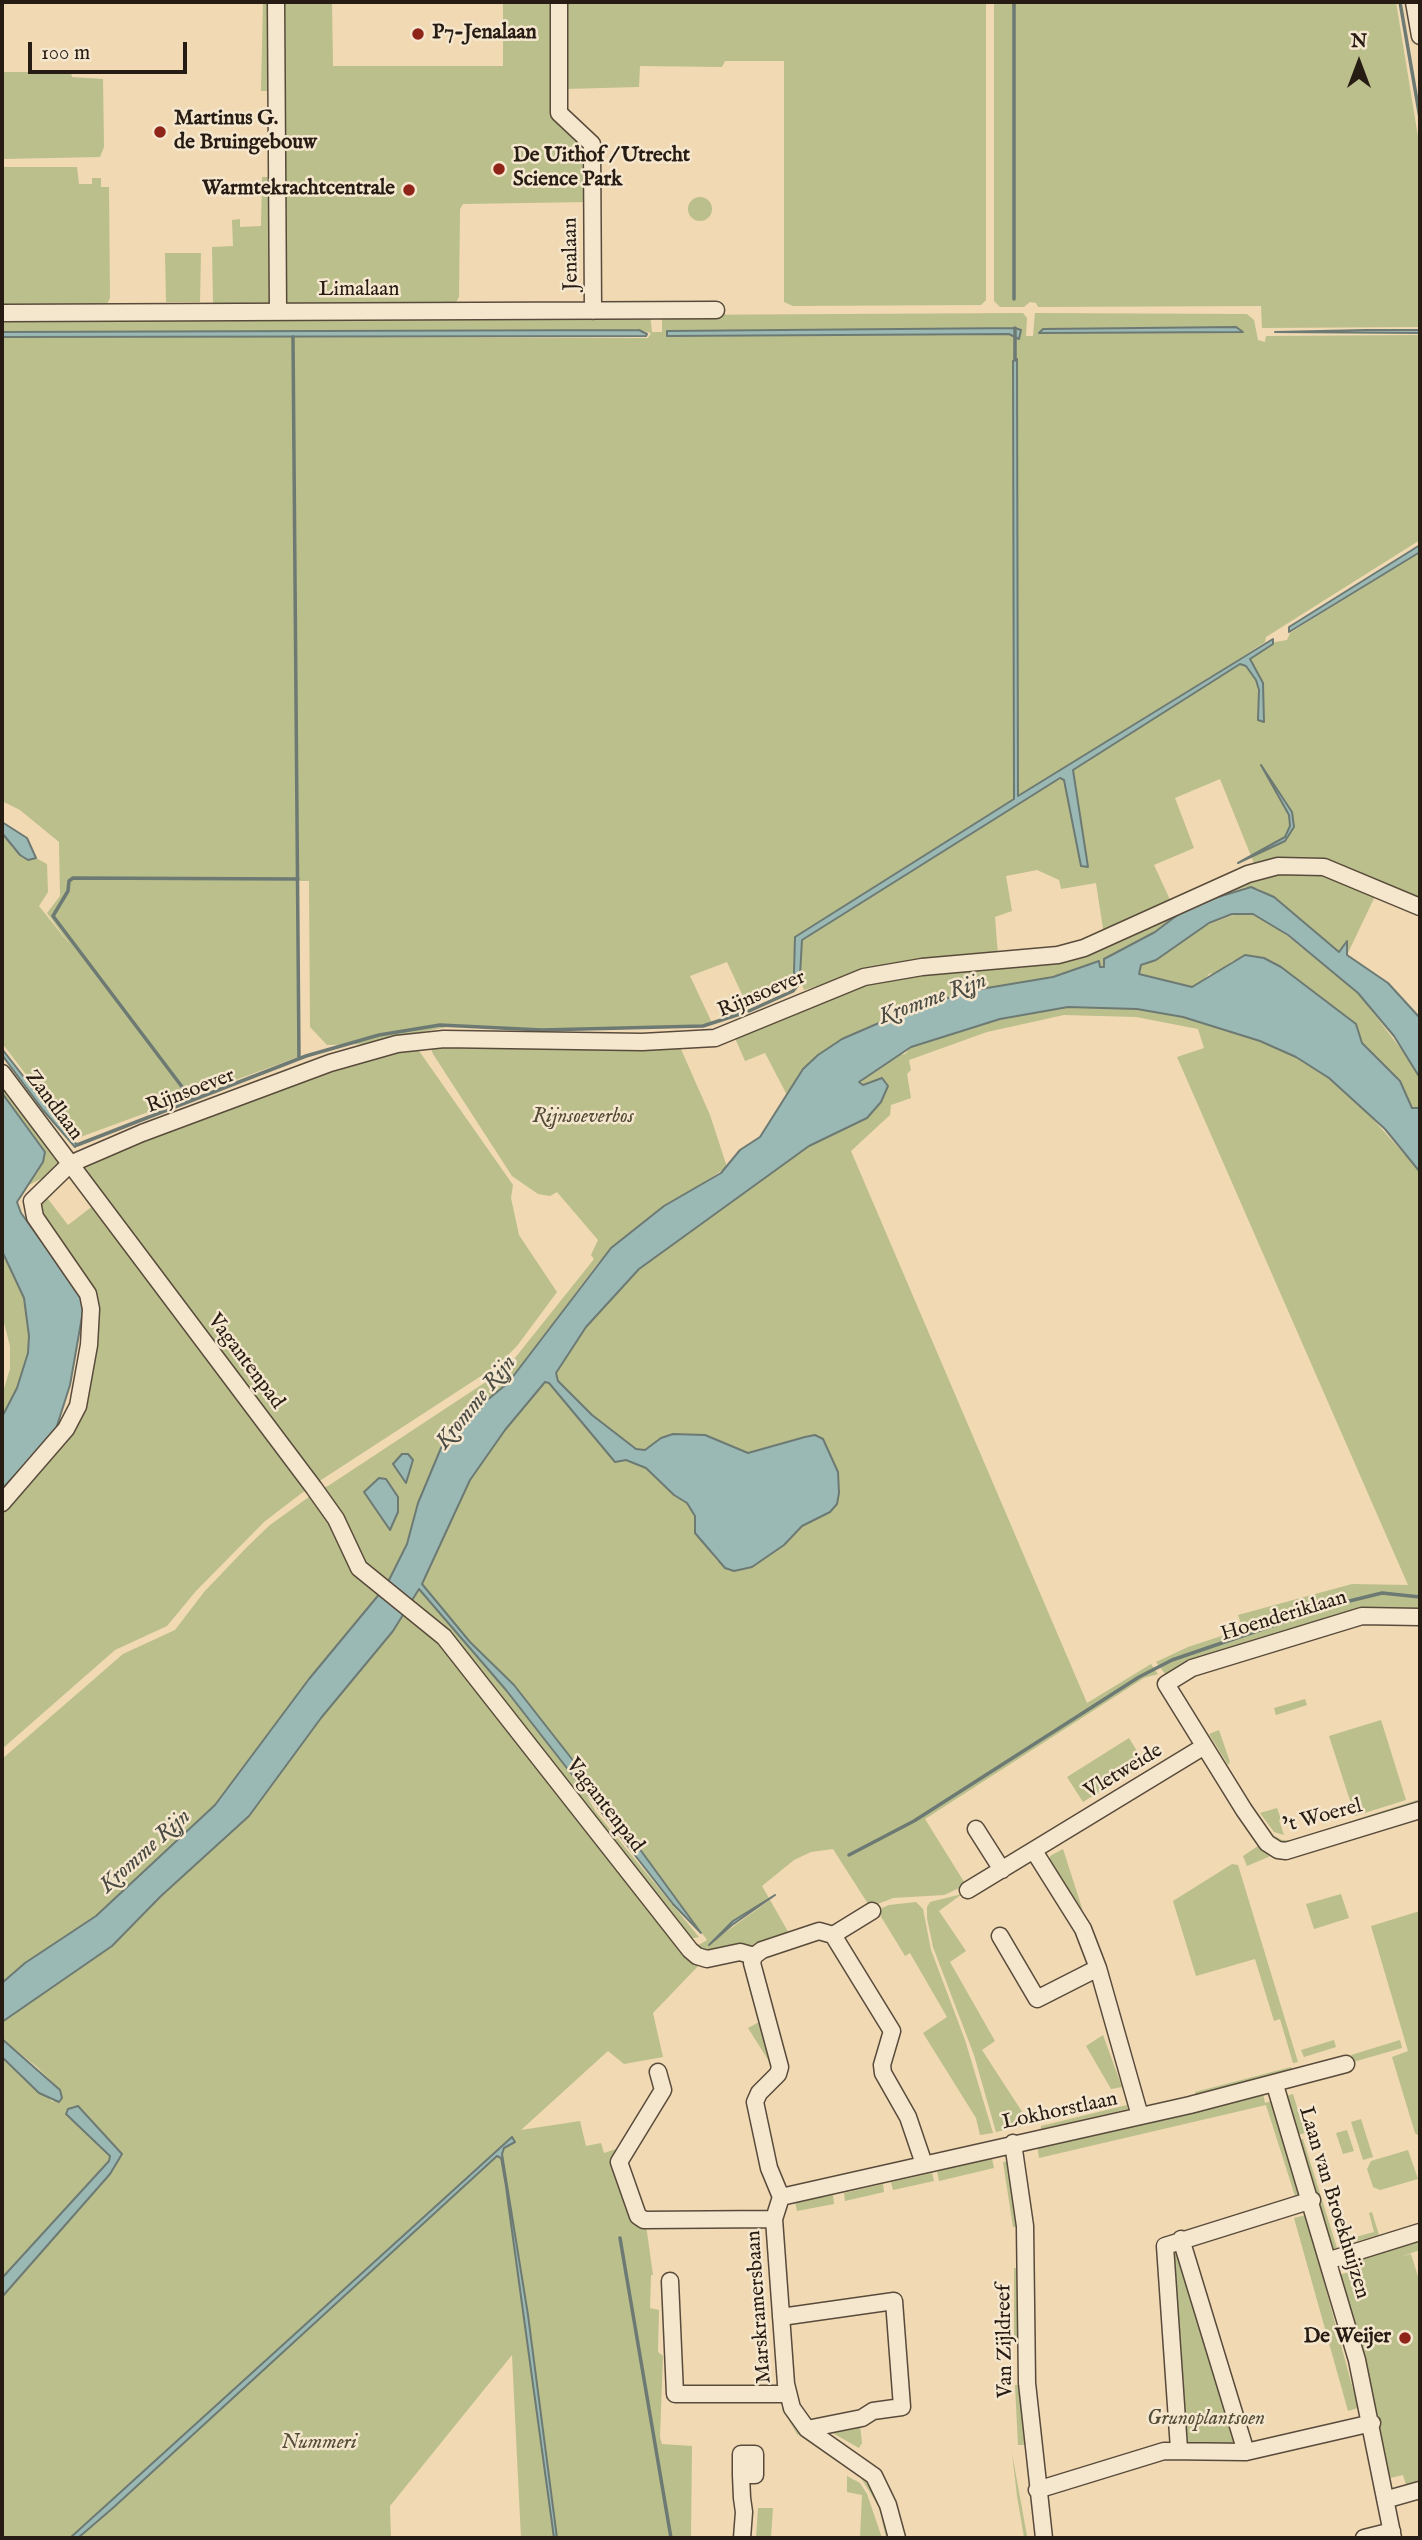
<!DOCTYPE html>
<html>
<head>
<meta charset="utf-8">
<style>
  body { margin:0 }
  #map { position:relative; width:1422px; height:2540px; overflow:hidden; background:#f0d9b3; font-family:"IM FELL English",serif }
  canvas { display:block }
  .frame { position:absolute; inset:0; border:4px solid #271c13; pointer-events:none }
  .north { position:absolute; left:1324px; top:28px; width:70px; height:70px; -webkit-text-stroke:5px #f5e6ce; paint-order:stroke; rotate:0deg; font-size:19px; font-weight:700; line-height:28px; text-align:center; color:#271c13 }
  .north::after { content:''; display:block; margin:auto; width:24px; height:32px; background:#271c13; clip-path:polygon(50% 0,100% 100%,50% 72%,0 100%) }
  .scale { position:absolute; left:28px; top:42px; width:159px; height:32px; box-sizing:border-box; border:4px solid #271c13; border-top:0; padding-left:9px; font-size:21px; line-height:24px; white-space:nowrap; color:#271c13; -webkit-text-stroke:5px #f5e6ce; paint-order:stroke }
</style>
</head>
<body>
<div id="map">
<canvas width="1422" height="2540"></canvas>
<div class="frame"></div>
<div class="north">N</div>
<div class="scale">100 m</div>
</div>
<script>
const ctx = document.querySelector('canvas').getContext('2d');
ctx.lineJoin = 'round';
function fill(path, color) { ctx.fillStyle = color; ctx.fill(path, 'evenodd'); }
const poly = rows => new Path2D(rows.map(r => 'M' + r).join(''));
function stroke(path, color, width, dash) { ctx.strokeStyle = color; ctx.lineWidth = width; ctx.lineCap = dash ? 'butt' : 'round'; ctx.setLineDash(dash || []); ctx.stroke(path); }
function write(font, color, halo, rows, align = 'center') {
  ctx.font = font + ' "IM FELL English",serif'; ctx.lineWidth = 5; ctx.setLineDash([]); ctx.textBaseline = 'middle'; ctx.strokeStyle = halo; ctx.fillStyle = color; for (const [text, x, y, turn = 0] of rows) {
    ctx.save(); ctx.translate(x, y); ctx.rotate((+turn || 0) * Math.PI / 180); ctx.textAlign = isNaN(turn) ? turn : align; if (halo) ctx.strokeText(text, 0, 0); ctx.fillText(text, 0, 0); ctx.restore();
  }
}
fill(poly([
  [263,2,271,2,271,91,261,91],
  [281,2,332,2,333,66,503,66,503,2,555,2,555,114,587,146,588,202,463,204,460,209,459,297,455,304,285,306],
  [565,2,986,2,986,300,981,305,793,306,784,302,784,61,725,61,722,67,640,66,639,87,564,89],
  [994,2,1396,2,1420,149,1420,327,1262,328,1261,306,1038,307,1036,303,1030,302,1024,307,1000,307,994,301],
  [2,72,71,72,72,77,103,79,104,147,100,157,2,159],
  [2,167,77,167,79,184,92,184,92,178,101,178,101,187,109,187,110,298,107,304,101,307,2,307],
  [262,177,272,177,272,302,265,307,217,306,213,304,212,247,233,246,232,220,240,219,240,227,261,226],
  '688 209a12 12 0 1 1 24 0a12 12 0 1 1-24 0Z',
  [165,253,201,253,200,302,166,302],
  [1023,313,1027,318,1026,336,1033,336,1035,313,1247,314,1254,320,1258,340,1265,342,1266,336,1420,335,1420,540,1266,637,1265,642,1242,657,1018,796,1016,359,1013,361,1014,799,796,937,800,975,801,940,1055,781,1064,779,1073,770,1240,664,1246,666,1256,680,1263,722,1263,683,1250,659,1275,642,1287,640,1290,633,1420,552,1420,899,1343,869,1255,866,1220,779,1175,798,1194,848,1154,865,1172,904,1104,935,1096,883,1061,889,1059,880,1037,870,1006,876,1012,911,995,917,998,956,876,968,804,990,802,985,792,985,747,1005,727,962,690,976,713,1025,541,1031,452,1026,363,1044,327,1045,310,1027,309,881,299,881,298,1057,75,1139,2,1043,2,833,13,848,28,860,36,858,47,864,48,892,39,906,71,946,47,913,60,896,59,842,20,810,2,801,2,317,650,315,652,332,662,332,662,315],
  [639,330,651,333,648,338,263,337,281,331],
  [1308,869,1377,892,1347,955,1348,947,1344,942,1344,949,1339,952,1274,897,1257,888,1246,887,1205,901,1132,945,1105,967,1100,968,1098,961,1053,977,975,990,888,1018,842,1039,818,1055,803,1069,788,1097,765,1053,745,1061,735,1038,828,993,872,979,1024,963,1254,875],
  [1239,913,1253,914,1271,923,1358,993,1414,1066,1420,1078,1420,1108,1412,1108,1400,1081,1362,1043,1356,1024,1272,961,1255,956,1232,961,1220,972,1209,974,1200,984,1192,987,1139,973,1139,967,1156,960,1202,927],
  [1068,1007,1137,1009,1183,1017,1246,1035,1296,1057,1329,1078,1364,1109,1420,1172,1420,1611,1370,1608,1166,1675,1156,1662,1188,1647,1243,1629,1238,1615,1352,1584,1408,1585,1177,1057,1204,1048,1198,1029,1136,1017,1064,1015,987,1032,909,1060,911,1070,907,1074,911,1098,891,1105,890,1115,851,1151,1087,1703,1151,1664,1158,1674,1144,1678,925,1819,966,1885,944,1895,893,1898,870,1907,833,1849,811,1852,794,1860,762,1886,769,1898,733,1921,709,1944,770,1900,790,1935,750,1949,711,1955,694,1948,707,1940,604,1800,514,1685,470,1642,422,1584,470,1480,505,1430,545,1382,549,1383,615,1462,626,1460,646,1468,674,1495,687,1503,695,1516,696,1533,717,1561,762,1561,802,1526,830,1511,837,1504,839,1493,838,1472,822,1439,815,1436,805,1437,748,1453,705,1435,673,1434,645,1450,636,1449,592,1415,558,1381,556,1373,586,1327,639,1269,809,1145,867,1118,881,1102,888,1086,887,1083,871,1081,859,1086,865,1077,897,1055,905,1054,911,1047,1000,1019],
  [436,1044,680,1047,710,1115,727,1167,683,1196,598,1263,508,1383,453,1428,441,1448,418,1503,407,1544,386,1586,372,1576,318,1489,328,1486,507,1368,594,1259,591,1255,598,1240,557,1192,550,1196,538,1194,512,1176,433,1054,431,1049],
  [417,1048,513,1185,511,1198,519,1235,557,1292,517,1346,498,1365,318,1482,80,1170,84,1165,212,1112,365,1058],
  [2,1084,61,1162,60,1169,25,1187,43,1162,45,1152,2,1093],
  [45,1195,68,1225,94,1205,307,1489,264,1522,196,1591,167,1626,115,1650,2,1749,2,1506,86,1398,95,1357,96,1317,37,1208],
  [2,1251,24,1298,29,1336,28,1352,17,1388,2,1417,2,1395,10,1369,10,1346,2,1315],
  [313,1494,380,1591,375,1599,309,1679,215,1805,96,1916,25,1963,2,1983,2,1759,123,1654,175,1630,204,1592,248,1546,270,1525],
  [419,1589,506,1690,576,1777,596,1812,699,1937,689,1939,410,1603],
  [405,1611,430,1629,703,1961,653,2013,663,2057,624,2064,608,2051,521,2130,580,2121,586,2146,601,2143,604,2153,616,2149,616,2160,629,2218,635,2224,646,2225,653,2275,651,2275,650,2308,659,2310,658,2352,663,2356,660,2437,662,2444,692,2446,691,2538,557,2538,528,2315,502,2154,504,2148,500,2147,316,2317,499,2154,522,2283,556,2538,521,2538,512,2355,390,2506,391,2538,78,2538,114,2507,115,2499,70,2538,2,2538,2,2297,110,2174,122,2154,84,2111,73,2106,66,2114,110,2156,108,2161,2,2278,2,2057,53,2102,60,2090,37,2067,3,2040,2,2022,112,1946,161,1896,249,1816,321,1718,393,1632],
  [1305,1699,1307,1705,1276,1715,1274,1708],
  [1381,1720,1406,1800,1355,1816,1329,1736],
  [1219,1730,1230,1762,1228,1765,1209,1734],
  [1129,1738,1145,1764,1083,1802,1067,1777],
  [1420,1799,1420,1803,1292,1843,1277,1842,1267,1832,1282,1840,1292,1840],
  [1277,1808,1281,1819,1279,1820,1284,1835,1274,1832,1260,1813],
  [1258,1846,1273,1855,1247,1866,1243,1856],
  [1063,1849,1083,1911,1050,1861,1050,1856],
  [1232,1864,1238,1865,1298,2062,1293,2063,1280,2019,1274,2021,1255,1959,1196,1976,1173,1901],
  [962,1894,939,1911,966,1951,950,1962,995,2041,982,2050,1030,2124,996,2132,974,2055,933,1947,927,1918,927,1907,930,1902],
  [1341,1894,1349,1918,1314,1929,1306,1904],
  [916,1902,923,1909,931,1950,965,2040,993,2133,980,2135,976,2118,923,2033,947,2017,910,1953,905,1956,877,1910,889,1905],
  [1420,1911,1420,2136,1419,2136,1415,2133,1392,2057,1408,2051,1371,1926],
  [761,2021,775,2063,772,2066,748,2028],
  [1103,2035,1122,2087,1111,2089,1086,2046],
  [1334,2040,1336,2047,1304,2057,1301,2050],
  [1400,2040,1402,2048,1353,2062,1351,2055],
  [1291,2067,1293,2072,1197,2098,1195,2092],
  [1263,2093,1265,2103,1274,2100,1304,2193,1295,2196,1266,2105,1039,2158,1037,2144,1052,2144,1248,2099,1251,2095],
  [1293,2094,1305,2133,1298,2135,1286,2096],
  [1127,2105,1128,2109,1041,2129,1041,2126],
  [1361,2119,1373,2157,1363,2160,1351,2122],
  [1347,2130,1354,2151,1343,2154,1336,2133],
  [1303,2139,1337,2248,1332,2250,1298,2140],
  [1408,2150,1418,2179,1380,2190,1373,2187,1367,2169,1371,2161],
  [991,2154,994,2168,939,2181,937,2171,982,2161],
  [1009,2161,1019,2227,1013,2227,1003,2162],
  [932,2173,934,2181,893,2190,891,2182],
  [883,2184,884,2192,845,2201,844,2193],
  [833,2195,834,2204,797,2211,795,2202],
  [1372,2212,1379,2235,1343,2245,1341,2241,1374,2232,1369,2213],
  [1306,2215,1358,2408,1348,2411,1294,2218],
  [1420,2239,1420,2250,1400,2257,1411,2254,1420,2283,1420,2484,1407,2488,1403,2475,1390,2478,1339,2275,1349,2272,1346,2261],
  [1170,2249,1178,2249,1238,2442,1231,2448,1185,2442],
  [1014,2268,1016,2268,1021,2338,1014,2338],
  [1015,2385,1021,2385,1025,2445,1018,2445],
  [782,2409,787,2409,857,2469,877,2491,892,2538,886,2538,879,2507,861,2478,797,2434],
  [860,2425,862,2443,859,2448,829,2431],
  [1012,2453,1027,2536,1024,2537,1017,2496],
  [847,2476,860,2483,867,2494,882,2538,860,2538,862,2495,847,2492],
  [758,2508,773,2508,771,2538,756,2538]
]), '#babf8c');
const water = poly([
  [1236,327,1243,332,1039,333,1043,329,1236,327],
  [1015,328,1021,330,1019,339,1009,334,667,336,667,331,1015,328],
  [639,330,647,334,646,336,2,337,2,332,639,330],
  [1366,330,1420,330,1420,333,1275,332,1366,330],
  [1017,359,1018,796,1273,639,1273,644,1250,659,1263,683,1264,722,1258,720,1259,690,1256,680,1246,666,1240,664,1073,770,1088,867,1081,866,1064,780,1060,778,802,940,800,975,797,977,794,973,795,937,1014,799,1013,361,1017,359],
  [1420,545,1420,552,1289,632,1289,627,1420,545],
  [1261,765,1292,812,1294,827,1285,841,1238,863,1285,837,1290,826,1289,815,1261,765],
  [2,822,27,838,36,858,28,860,20,855,2,833,2,822],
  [1251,887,1274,897,1339,952,1347,941,1347,955,1388,983,1420,1018,1420,1078,1394,1036,1358,993,1288,935,1253,914,1232,914,1209,923,1156,960,1141,965,1139,974,1192,987,1245,955,1264,958,1281,967,1356,1024,1362,1043,1400,1081,1412,1108,1420,1108,1420,1172,1385,1129,1329,1078,1296,1057,1260,1041,1183,1017,1137,1009,1068,1007,1000,1019,911,1047,859,1082,863,1085,882,1078,888,1086,881,1102,867,1118,809,1146,639,1269,586,1327,556,1373,558,1381,592,1415,636,1449,645,1450,661,1438,673,1434,705,1435,748,1453,805,1437,815,1435,823,1439,838,1472,839,1493,837,1504,830,1512,802,1526,784,1545,752,1567,734,1571,725,1568,695,1533,695,1516,687,1503,674,1495,646,1468,626,1460,615,1462,549,1383,545,1382,505,1430,470,1480,422,1584,470,1642,514,1685,604,1800,701,1933,673,1904,506,1690,419,1589,393,1631,321,1718,249,1816,161,1896,112,1946,2,2022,2,1983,25,1963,96,1916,215,1805,309,1679,386,1586,407,1544,418,1503,441,1448,453,1428,508,1383,611,1248,664,1206,721,1173,740,1150,760,1137,803,1069,818,1055,842,1039,911,1009,975,990,1053,977,1099,961,1100,967,1104,967,1104,959,1155,932,1180,913,1205,901,1251,887],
  [2,1049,77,1145,75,1147,43,1110,2,1055,2,1049],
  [2,1093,45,1152,43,1162,17,1202,21,1213,81,1295,83,1311,70,1385,55,1432,2,1489,2,1417,17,1388,28,1353,29,1336,24,1298,2,1251,2,1093],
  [402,1454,408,1454,413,1460,406,1483,393,1464,402,1454],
  [379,1478,386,1479,398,1497,398,1512,390,1530,364,1492,379,1478],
  [775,1895,732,1925,709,1945,733,1921,775,1895],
  [2,2039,60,2090,62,2098,59,2102,39,2093,2,2057,2,2039],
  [78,2106,122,2154,110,2174,2,2297,2,2278,109,2161,110,2156,66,2114,68,2109,78,2106],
  [512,2137,515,2142,504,2148,502,2154,528,2315,557,2538,554,2538,506,2187,501,2158,497,2156,114,2507,78,2538,70,2538,512,2137]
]);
fill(water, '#9bb9b4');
stroke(water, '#6d7a74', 2);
stroke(poly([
  [1014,2,1014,299],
  [1400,2,1420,118],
  [293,337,299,1059],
  [1015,360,1015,328],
  [749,1011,793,991,797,986],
  [192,1100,53,916,68,891,69,881,73,878,298,879],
  [77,1145,306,1056,379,1035,440,1025,542,1030,703,1026,740,1014],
  [849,1855,914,1821,1139,1677,1172,1660,1333,1605,1382,1593,1420,1597],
  [620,2238,671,2538]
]), '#6d7a74', 3.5);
const minor = poly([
  [276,2,278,312],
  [559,2,559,113,592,144,593,311],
  [1414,2,1420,36],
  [2,313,716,310],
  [2,1073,314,1488,336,1519,359,1568,444,1637,690,1950,697,1956,707,1959,740,1952,754,1956],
  [2,1503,66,1429,78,1406,89,1345,91,1309,88,1294,35,1217,32,1201,70,1164,142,1133,330,1063,397,1044,444,1039,642,1042,715,1038,864,977,922,967,1058,955,1084,948,1248,874,1278,866,1324,867,1420,907],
  [1420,1617,1362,1616,1192,1668,1166,1684,1244,1810,1267,1843,1278,1850,1286,1851,1420,1810],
  [976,1829,1002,1870],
  [1034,1851,1083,1929,1098,1968,1140,2116],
  [968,1890,1203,1747],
  [833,1935,872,1911],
  [1000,1936,1037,1999,1098,1968],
  [658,2072,663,2090,619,2162,638,2216,644,2220,774,2219],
  [1275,2085,1357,2360,1393,2538],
  [1013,2143,1025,2226,1027,2383,1044,2538],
  [781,2197,769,2168,755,2102,759,2093,778,2074,780,2067,752,1963,754,1956,762,1950,819,1931,833,1935,892,2031,882,2065,883,2073,908,2117,924,2164],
  [781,2197,1190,2105,1346,2064],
  [781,2197,774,2219,786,2384,792,2408,807,2429,874,2476,888,2505,897,2538],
  [1181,2239,1246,2452],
  [1330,2260,1420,2232],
  [670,2281,675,2394,788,2394],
  [781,2317,894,2301,902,2407,873,2411,862,2418,807,2429],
  [1179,2449,1165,2246,1312,2200],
  [741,2475,755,2475,755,2454,741,2454,741,2475,742,2498,744,2512,742,2538],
  [1037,2490,1164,2451,1246,2452,1372,2423],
  [1388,2499,1420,2490],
  [1364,2538,1392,2531]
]);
stroke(minor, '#594b3b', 19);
stroke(minor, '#f5e6ce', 16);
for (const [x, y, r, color] of [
  [418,34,7,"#8f2418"],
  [160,132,7,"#8f2418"],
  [499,169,7,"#8f2418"],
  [409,190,7,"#8f2418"],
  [1405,2338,7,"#8f2418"]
]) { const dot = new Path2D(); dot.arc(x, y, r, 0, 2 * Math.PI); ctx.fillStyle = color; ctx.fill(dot); stroke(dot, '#f5e6ce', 2.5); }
write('bold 21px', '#271c13', '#f5e6ce', [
  ["P7-Jenalaan",432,34],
  ["Martinus G.",174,120],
  ["de Bruingebouw",174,144],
  ["De Uithof / Utrecht",513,157],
  ["Science Park",513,181],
  ["Warmtekrachtcentrale",395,190,"right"],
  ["De Weijer",1391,2338,"right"]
], 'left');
write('21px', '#271c13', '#f5e6ce', [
  ["Jenalaan",572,254,-91],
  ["Limalaan",359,291],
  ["Rijnsoever",762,995,-23],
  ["Rijnsoever",191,1092,-21],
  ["Zandlaan",53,1106,53],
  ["Vagantenpad",245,1362,53],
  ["Hoenderiklaan",1284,1617,-17],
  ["Vletweide",1124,1772,-31],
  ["Vagantenpad",604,1806,52],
  ["'t Woerel",1323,1817,-15],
  ["Lokhorstlaan",1060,2112,-12],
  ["Laan van Broekhuijzen",1333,2203,73],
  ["Marskramersbaan",760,2307,-94],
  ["Van Zijldreef",1006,2341,-91]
]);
write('italic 21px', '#534d37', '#f5e6ce', [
  ["Rijnsoeverbos",583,1118],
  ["Grunoplantsoen",1206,2420],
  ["Nummeri",319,2444]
]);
write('italic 23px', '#4a4b43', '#f5e6ce', [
  ["Kromme Rijn",933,1000,-20],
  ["Kromme Rijn",477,1403,-51],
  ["Kromme Rijn",146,1852,-42]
]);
</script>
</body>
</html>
